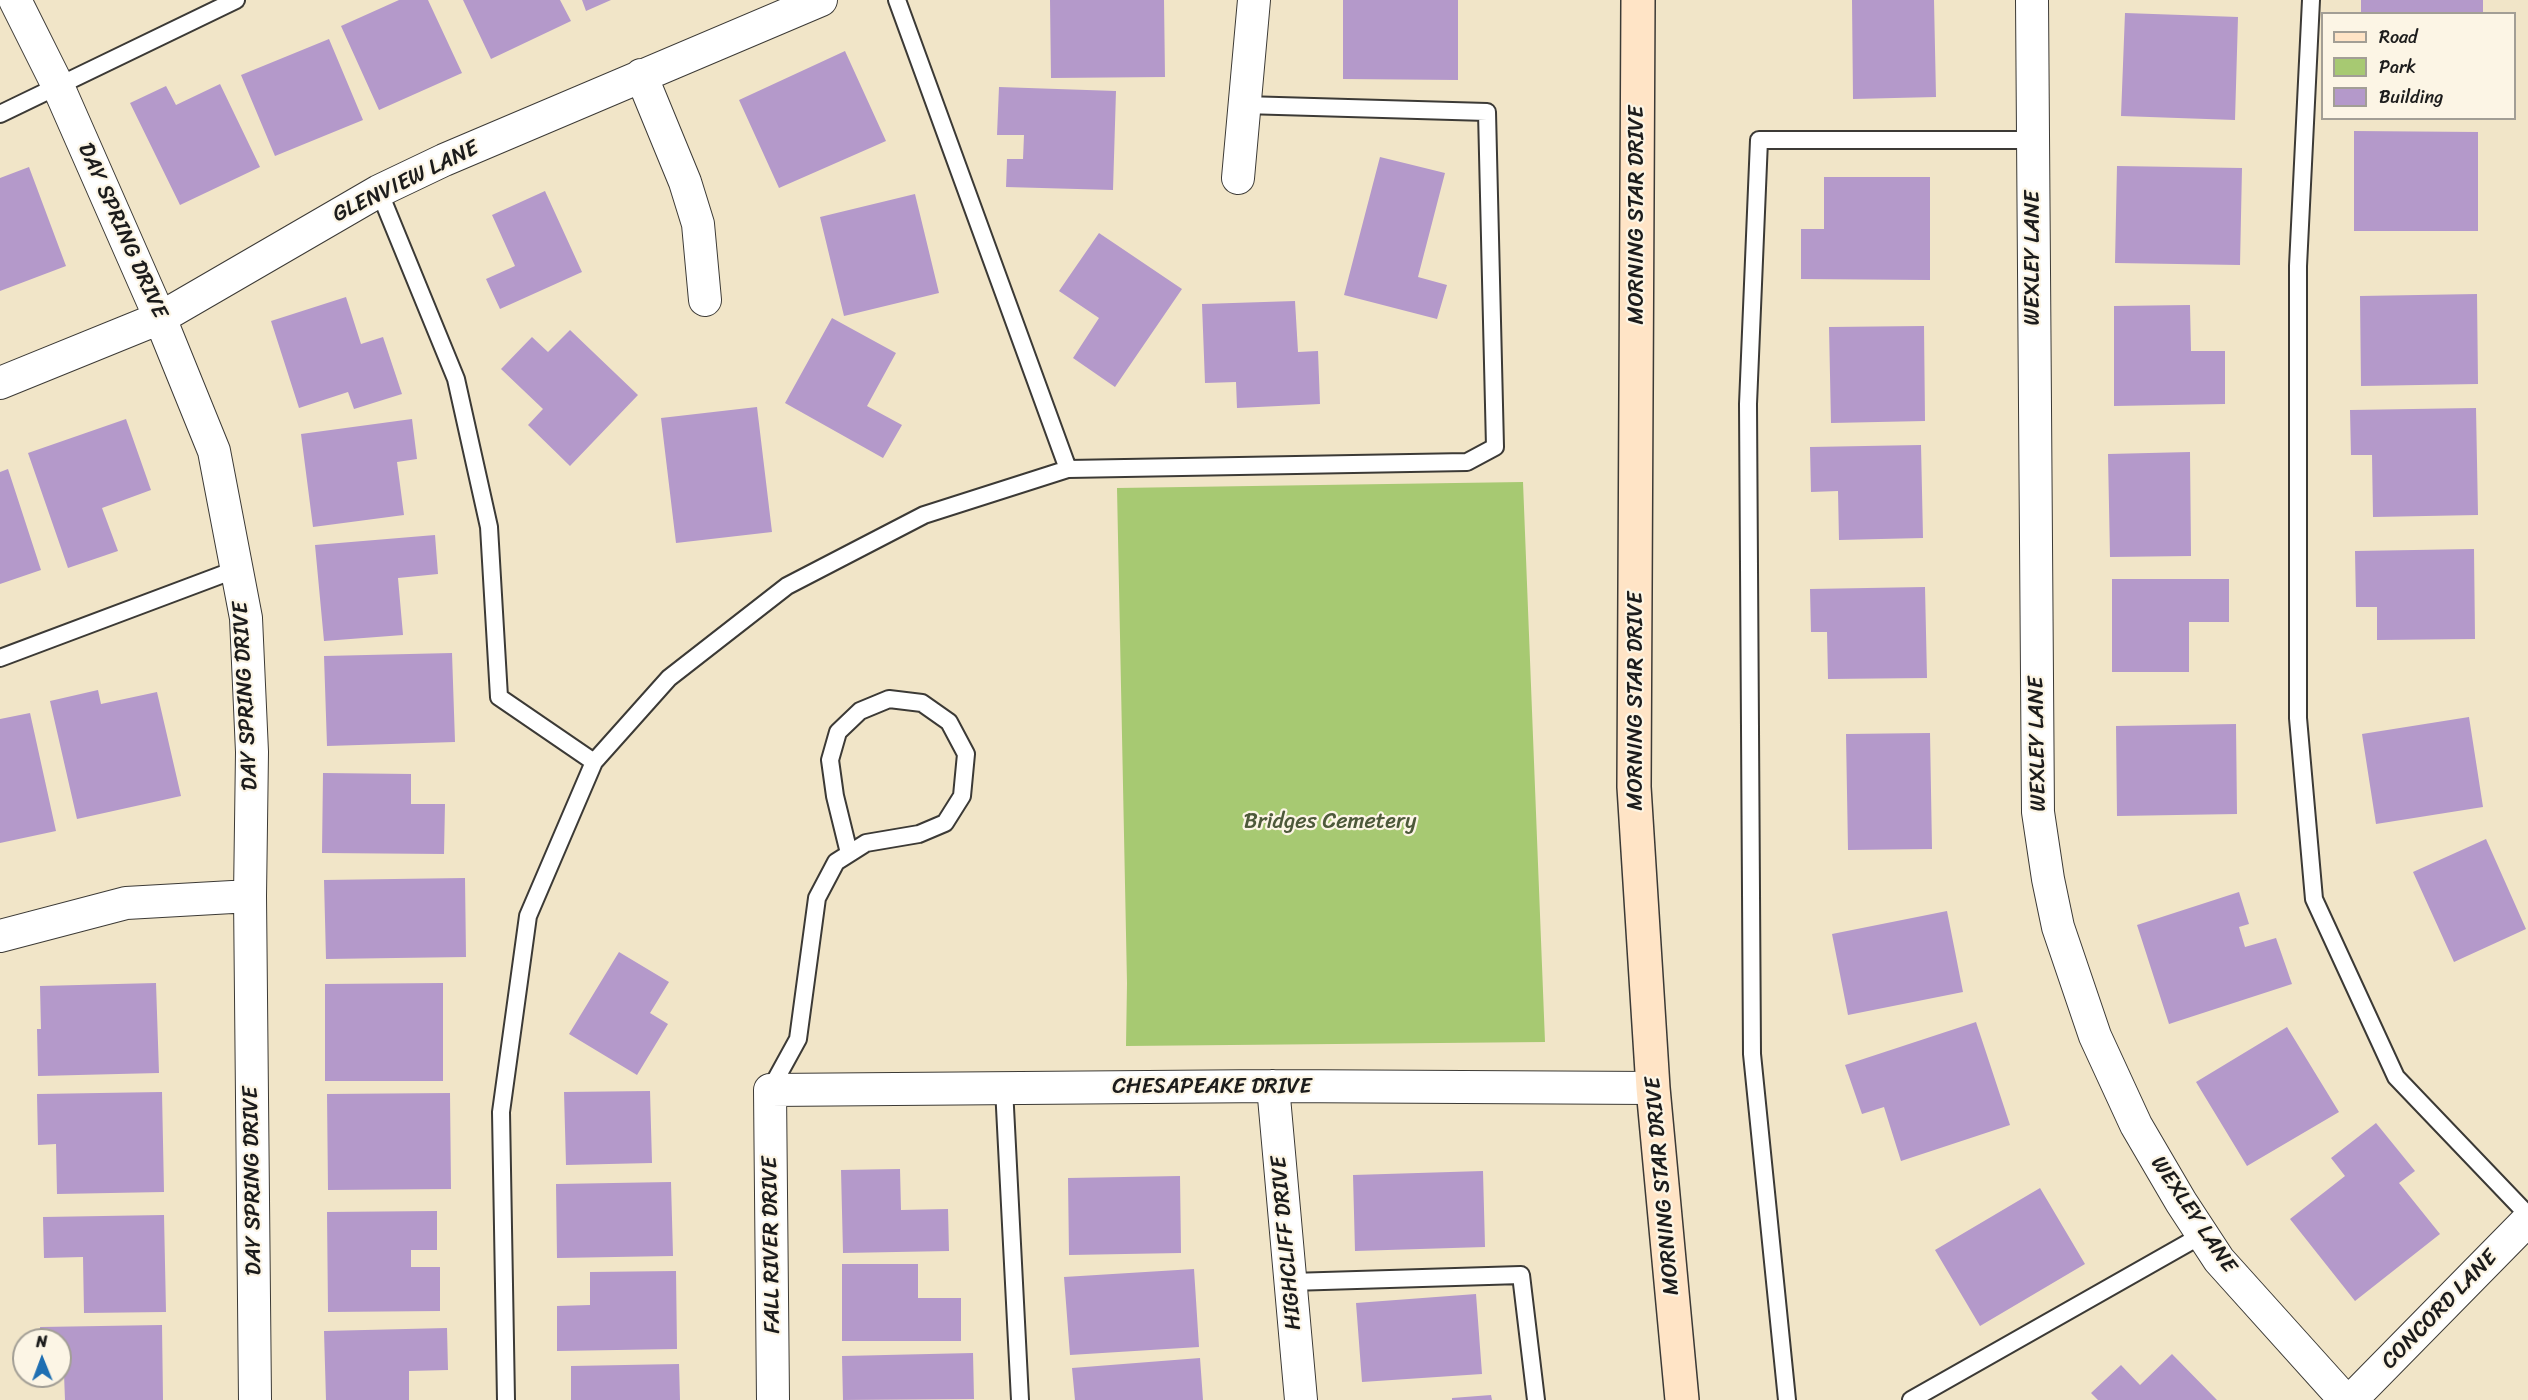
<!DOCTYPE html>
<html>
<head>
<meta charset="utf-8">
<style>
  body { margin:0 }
  #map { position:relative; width:2528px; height:1400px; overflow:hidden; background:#f1e5c8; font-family:Sriracha,sans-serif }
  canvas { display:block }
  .legend { position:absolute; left:2321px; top:12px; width:195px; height:108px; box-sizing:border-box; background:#fcf5e5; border:2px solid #a29e95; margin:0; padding:8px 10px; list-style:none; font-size:18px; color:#1c1c1c }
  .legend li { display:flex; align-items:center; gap:12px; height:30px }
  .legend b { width:30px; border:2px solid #a29e95 }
  .north { position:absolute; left:12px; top:1328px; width:60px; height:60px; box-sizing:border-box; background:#fcf5e5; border:2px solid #a29e95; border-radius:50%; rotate:359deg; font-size:16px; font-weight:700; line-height:24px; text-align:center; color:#1c1c1c }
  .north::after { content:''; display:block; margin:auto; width:21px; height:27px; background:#1f6fb2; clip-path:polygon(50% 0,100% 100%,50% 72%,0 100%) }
</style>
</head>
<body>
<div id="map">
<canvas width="2528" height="1400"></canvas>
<ul class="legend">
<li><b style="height:8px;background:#ffe4c6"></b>Road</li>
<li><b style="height:16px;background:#a7c972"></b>Park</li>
<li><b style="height:16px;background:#b499ca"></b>Building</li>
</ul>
<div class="north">N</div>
</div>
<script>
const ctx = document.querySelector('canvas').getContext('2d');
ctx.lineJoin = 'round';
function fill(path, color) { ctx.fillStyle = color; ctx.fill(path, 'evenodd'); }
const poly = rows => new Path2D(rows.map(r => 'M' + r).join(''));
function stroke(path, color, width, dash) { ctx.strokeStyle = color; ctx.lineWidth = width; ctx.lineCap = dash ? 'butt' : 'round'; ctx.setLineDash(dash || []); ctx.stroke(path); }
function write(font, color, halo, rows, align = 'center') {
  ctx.font = font + ' Sriracha,sans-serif'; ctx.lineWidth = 4.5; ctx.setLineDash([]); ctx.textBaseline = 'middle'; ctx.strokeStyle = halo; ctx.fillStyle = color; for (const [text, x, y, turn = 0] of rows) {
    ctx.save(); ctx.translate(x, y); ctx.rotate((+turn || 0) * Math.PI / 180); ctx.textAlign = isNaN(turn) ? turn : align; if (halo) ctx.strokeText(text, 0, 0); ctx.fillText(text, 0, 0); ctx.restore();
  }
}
fill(poly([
  [1523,482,1545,1042,1126,1046,1127,983,1117,488]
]), '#a7c972');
fill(poly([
  [399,0,428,0,462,73,379,110,341,26],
  [463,0,560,0,571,21,491,59],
  [582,0,611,0,586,11],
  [1050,0,1164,0,1165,77,1051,78],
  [1343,0,1458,0,1458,80,1343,79],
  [1852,0,1934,0,1936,97,1853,99],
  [2361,0,2483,0,2483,14,2361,14],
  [2125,13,2238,17,2235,120,2121,116],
  [329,39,363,120,275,156,241,75],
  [845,51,886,141,779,188,739,100],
  [220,84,260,167,180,205,130,103,166,86,176,105],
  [999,87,1116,91,1113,190,1006,187,1007,159,1023,159,1024,135,997,135],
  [2354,131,2478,132,2478,231,2354,231],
  [1380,157,1445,173,1418,277,1447,285,1437,319,1344,295],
  [2117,166,2242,168,2240,265,2115,263],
  [29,167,66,266,0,291,0,178],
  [1824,177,1930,177,1930,280,1801,279,1801,229,1824,229],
  [545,191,582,272,500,309,486,279,515,266,492,215],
  [915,194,939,293,844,316,820,217],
  [1099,233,1182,289,1115,387,1073,358,1099,318,1059,291],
  [2477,294,2478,384,2361,386,2360,296],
  [346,297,361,344,383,337,402,394,354,409,348,392,299,408,271,321],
  [1295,301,1298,352,1318,351,1320,404,1237,408,1236,382,1205,383,1202,304],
  [2190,305,2191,351,2225,351,2225,404,2114,406,2114,306],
  [832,318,896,353,867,406,902,425,883,458,785,403],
  [1924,326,1925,421,1831,423,1829,327],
  [570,330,638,395,570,466,528,425,543,409,501,369,532,337,548,352],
  [757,407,772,532,676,543,661,418],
  [2476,408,2478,515,2373,517,2372,455,2351,455,2350,410],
  [126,419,151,490,102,508,118,551,68,568,28,453],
  [412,419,417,459,397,462,404,515,313,527,301,434],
  [1921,445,1923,538,1839,540,1838,491,1811,492,1810,447],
  [2190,452,2191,556,2110,557,2108,454],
  [8,469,41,570,0,584,0,472],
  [435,535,438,574,398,578,403,635,324,641,315,545],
  [2474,549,2475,639,2377,640,2377,607,2356,607,2355,551],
  [2112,579,2229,579,2229,622,2189,622,2189,672,2112,672],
  [1925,587,1927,678,1828,679,1827,632,1811,632,1810,589],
  [452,653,455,742,327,746,324,656],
  [98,690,101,704,157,692,181,796,77,819,50,701],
  [30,713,56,831,0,843,0,719],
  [2469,717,2483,807,2376,824,2362,734],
  [2236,724,2237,814,2117,816,2116,726],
  [1930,733,1932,849,1848,850,1846,734],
  [323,773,411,774,411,804,445,804,444,854,322,853],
  [2486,839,2526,929,2454,962,2413,872],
  [465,878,466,957,326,959,324,880],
  [2239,892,2249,924,2239,927,2245,947,2276,938,2292,984,2169,1024,2137,925],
  [1947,911,1963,992,1848,1015,1832,934],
  [619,952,669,982,650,1013,668,1024,637,1075,569,1034],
  [156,983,159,1073,38,1076,37,1029,41,1029,40,986],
  [443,983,443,1081,325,1081,325,984],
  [1976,1022,2010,1125,1901,1161,1884,1107,1862,1114,1845,1065],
  [2287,1027,2339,1112,2247,1166,2196,1082],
  [650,1091,652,1163,566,1165,564,1092],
  [162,1092,164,1192,57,1194,56,1144,38,1145,37,1094],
  [450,1093,451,1189,328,1190,327,1094],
  [2376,1123,2415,1171,2399,1183,2440,1234,2355,1301,2290,1219,2345,1176,2331,1158],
  [900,1169,901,1210,948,1209,949,1251,843,1253,841,1170],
  [1483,1171,1485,1247,1355,1251,1353,1175],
  [1180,1176,1181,1253,1069,1255,1068,1178],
  [671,1182,673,1256,557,1258,556,1184],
  [2040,1188,2085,1264,1980,1326,1935,1250],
  [437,1211,437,1250,411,1250,411,1267,440,1267,440,1311,328,1312,327,1212],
  [164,1215,166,1312,84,1313,83,1257,44,1258,43,1217],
  [842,1264,918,1264,918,1298,961,1298,961,1341,842,1341],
  [1194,1269,1199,1347,1070,1355,1064,1277],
  [676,1271,677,1349,557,1351,557,1306,590,1305,590,1272],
  [1476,1294,1482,1374,1362,1382,1356,1303],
  [162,1325,163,1400,65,1400,64,1374,60,1374,60,1340,41,1340,40,1327],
  [447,1328,448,1370,409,1371,409,1400,326,1400,324,1331],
  [973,1353,974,1399,843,1400,842,1356],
  [2172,1354,2217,1400,2098,1400,2091,1393,2121,1365,2140,1385],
  [1200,1358,1203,1400,1075,1400,1072,1368],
  [679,1364,680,1400,571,1400,571,1366],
  [1491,1395,1492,1400,1452,1400,1452,1398]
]), '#b499ca');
const lane = poly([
  [897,0,1068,469],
  [2311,0,2298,266,2298,718,2314,899,2396,1077,2528,1215],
  [0,114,236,0],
  [379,191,456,379,489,527,499,697,594,762,528,916,501,1112,506,1400],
  [0,658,237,569],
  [594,762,669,678,787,586,924,515,1068,469,1467,462,1495,447,1487,112,1244,105],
  [1004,1088,1020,1400],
  [770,1090,798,1039,817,898,836,862,866,843,919,834,945,823,962,796,966,754,949,722,922,703,889,699,860,711,838,732,830,760,835,796,849,853],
  [1291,1282,1521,1275,1536,1400],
  [1787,1400,1752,1054,1748,404,1759,140,2032,140],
  [1911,1400,2202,1235]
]);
const street = poly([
  [15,0,58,86,160,318,214,451,246,618,252,752,250,896,255,1400],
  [2032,0,2038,812,2048,879,2058,927,2095,1036,2136,1125,2181,1202,2219,1260,2345,1400],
  [641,75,685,182,698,224,705,300],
  [1238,178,1254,0],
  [0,383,160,318,379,191,444,160,821,0],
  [0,936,126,903,250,896],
  [1273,1086,1301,1400],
  [773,1400,770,1090,1273,1086,1653,1088],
  [2351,1400,2528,1220]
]);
const secondary = poly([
  [1638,0,1634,787,1653,1088,1682,1400]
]);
stroke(lane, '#3c3a36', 20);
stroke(street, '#3c3a36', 34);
stroke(secondary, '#3c3a36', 36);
stroke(lane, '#fff', 16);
stroke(street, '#fff', 32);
stroke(secondary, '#ffe4c6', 33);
write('22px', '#1c1c1c', '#fcf5e5', [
  ["GLENVIEW LANE",406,182,-26],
  ["MORNING STAR DRIVE",1637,215,-90],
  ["DAY SPRING DRIVE",122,231,66],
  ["WEXLEY LANE",2033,258,-90],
  ["DAY SPRING DRIVE",246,696,-93],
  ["MORNING STAR DRIVE",1636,701,-90],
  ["WEXLEY LANE",2038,744,-91],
  ["CHESAPEAKE DRIVE",1212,1087],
  ["DAY SPRING DRIVE",253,1181,-91],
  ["MORNING STAR DRIVE",1663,1186,-95],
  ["WEXLEY LANE",2193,1215,56],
  ["HIGHCLIFF DRIVE",1287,1243,-95],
  ["FALL RIVER DRIVE",772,1245,-91],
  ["CONCORD LANE",2440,1310,-46]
]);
write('22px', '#4d593a', '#fcf5e5', [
  ["Bridges Cemetery",1330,822]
]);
</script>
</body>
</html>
